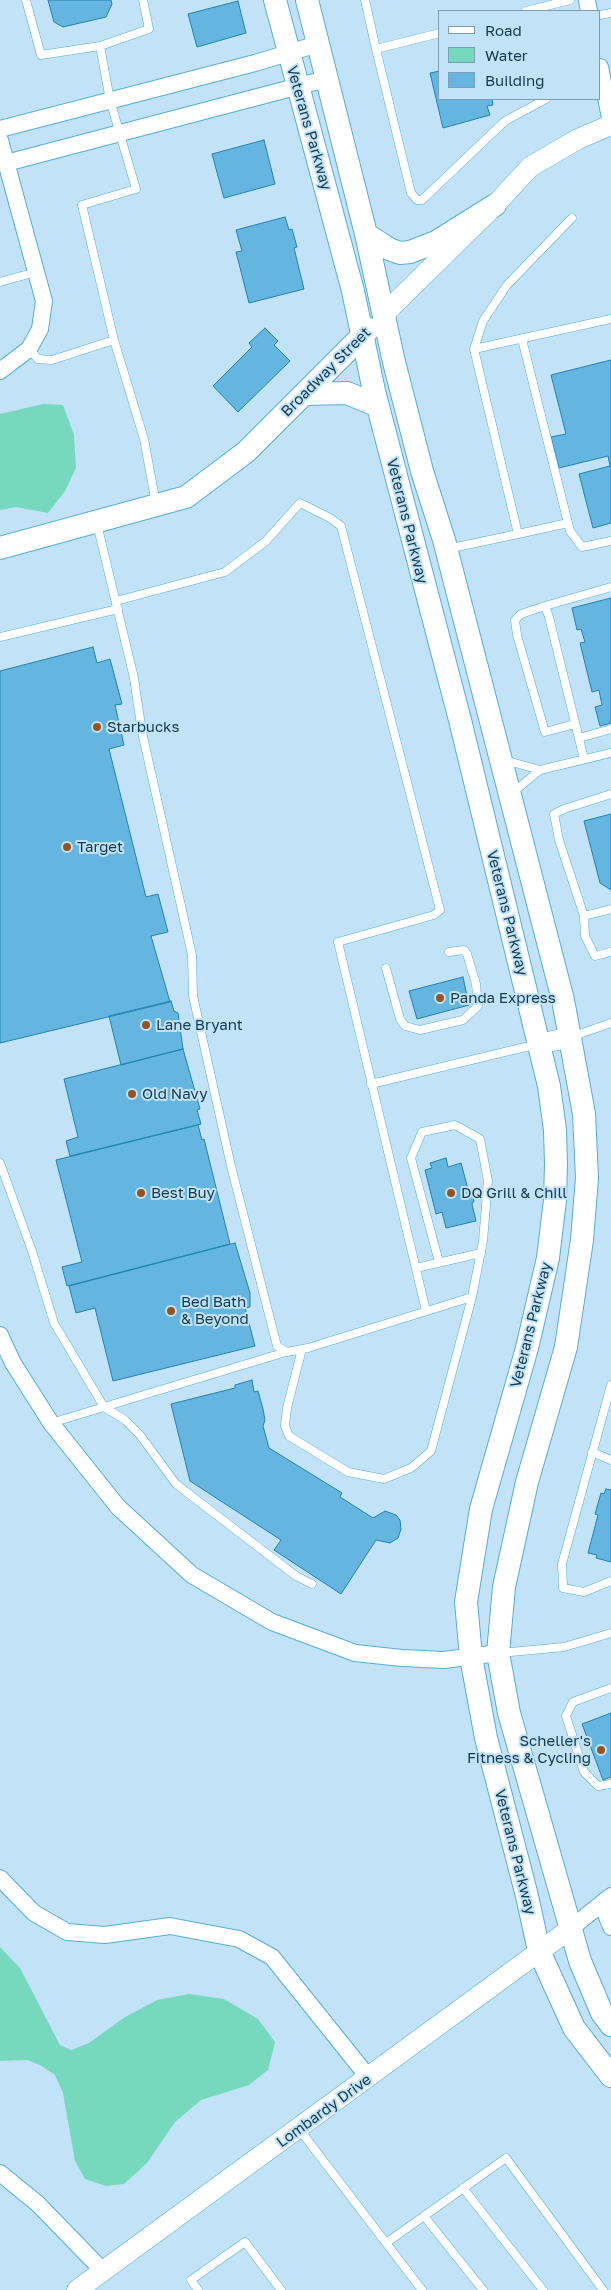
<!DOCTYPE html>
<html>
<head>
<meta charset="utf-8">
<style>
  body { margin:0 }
  #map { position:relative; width:611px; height:2290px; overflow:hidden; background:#c2e3f7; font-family:"Golos Text",sans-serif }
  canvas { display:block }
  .legend { position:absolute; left:438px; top:10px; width:162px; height:90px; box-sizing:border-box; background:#c2e3f7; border:1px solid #7c9fb3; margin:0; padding:6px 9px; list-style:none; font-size:15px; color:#143a4d }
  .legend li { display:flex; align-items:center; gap:10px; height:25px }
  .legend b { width:25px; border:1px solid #7c9fb3 }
</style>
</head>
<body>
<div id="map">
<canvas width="611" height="2290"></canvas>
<ul class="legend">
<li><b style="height:6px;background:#fff"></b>Road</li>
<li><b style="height:14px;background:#76d9be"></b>Water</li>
<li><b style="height:14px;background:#65b5e1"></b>Building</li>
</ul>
</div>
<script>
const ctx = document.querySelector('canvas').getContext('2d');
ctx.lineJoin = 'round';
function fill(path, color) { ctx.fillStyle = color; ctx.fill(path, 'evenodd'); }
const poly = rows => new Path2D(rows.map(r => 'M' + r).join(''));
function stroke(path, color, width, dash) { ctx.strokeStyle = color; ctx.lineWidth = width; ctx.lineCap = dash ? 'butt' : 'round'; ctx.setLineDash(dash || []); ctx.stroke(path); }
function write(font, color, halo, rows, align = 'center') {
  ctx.font = font + ' "Golos Text",sans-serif'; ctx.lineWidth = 4; ctx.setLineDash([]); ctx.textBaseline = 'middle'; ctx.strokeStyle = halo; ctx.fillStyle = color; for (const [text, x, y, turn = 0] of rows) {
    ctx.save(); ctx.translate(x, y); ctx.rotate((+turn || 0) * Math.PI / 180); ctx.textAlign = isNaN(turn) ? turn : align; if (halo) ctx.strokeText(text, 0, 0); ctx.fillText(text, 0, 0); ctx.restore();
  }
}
fill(poly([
  [43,404,63,405,74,435,76,468,65,491,48,513,16,507,0,510,0,414],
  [0,1947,20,1968,60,2045,71,2050,89,2043,125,2017,157,2000,189,1994,224,1999,258,2019,275,2042,268,2070,249,2085,201,2100,175,2122,147,2163,124,2184,106,2186,85,2179,75,2161,63,2093,55,2075,40,2065,27,2060,0,2061]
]), '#76d9be');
const building = poly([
  [48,0,111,0,112,4,106,17,63,27,54,22,48,0],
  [238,1,246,33,197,47,188,14,238,1],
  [440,71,440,99,492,99,493,105,487,106,490,115,443,128,430,73,440,71],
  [264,140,275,184,224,198,212,154,264,140],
  [285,217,289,230,292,229,297,247,294,248,304,289,249,303,236,252,242,251,236,230,285,217],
  [265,328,278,341,274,345,290,361,238,412,213,386,252,347,249,343,265,328],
  [611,360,611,523,593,528,579,474,610,466,608,456,559,468,551,437,566,434,551,375,611,360],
  [611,598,611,723,600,726,595,707,602,705,599,690,592,692,580,643,585,642,581,629,577,630,572,608,611,598],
  [93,647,97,663,110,659,122,704,115,705,124,745,109,749,146,897,158,894,168,932,151,936,170,1002,0,1043,0,671,93,647],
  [611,814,611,890,600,883,584,821,611,814],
  [463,977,469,1005,417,1019,409,991,463,977],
  [171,1001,174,1011,178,1013,183,1049,121,1065,109,1016,171,1001],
  [183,1049,200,1109,197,1110,201,1124,70,1156,66,1141,78,1137,64,1079,183,1049],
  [198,1125,202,1140,204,1139,230,1244,67,1286,62,1267,82,1262,56,1160,198,1125],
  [446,1158,448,1167,461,1163,469,1193,473,1194,474,1201,472,1204,476,1221,446,1228,442,1212,436,1214,425,1170,432,1168,430,1163,446,1158],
  [235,1243,250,1293,250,1307,245,1308,255,1346,113,1381,95,1308,76,1313,69,1286,235,1243],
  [252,1380,254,1392,258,1391,263,1409,265,1420,263,1426,269,1448,342,1493,340,1497,373,1518,385,1511,396,1515,400,1520,401,1529,398,1538,390,1543,376,1540,341,1594,274,1550,281,1540,190,1481,171,1404,235,1388,235,1385,252,1380],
  [606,1489,611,1490,611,1562,596,1558,597,1555,588,1553,598,1515,595,1514,601,1493,604,1494,606,1489],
  [611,1713,611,1777,603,1780,582,1724,611,1713]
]);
fill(building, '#65b5e1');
stroke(building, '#2182af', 1);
const service = poly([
  [26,0,41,55,100,46,149,29,143,0],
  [365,0,376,49,440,33],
  [526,11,570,0],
  [600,15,611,13],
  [100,46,110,100,136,189,82,205,114,340,144,439,156,504],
  [376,49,411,193,417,200,422,200,505,121,546,99],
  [0,282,36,272],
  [522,339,570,531,582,547,611,541],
  [29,349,38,359,52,360,114,340],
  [474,349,611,319],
  [97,524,134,678,142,732,192,955,193,996,231,1166,277,1346,287,1352,308,1348,472,1297,483,1241,488,1181,480,1139,455,1125,422,1132,411,1158,439,1262],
  [518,534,568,523],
  [447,549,518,534,474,349,483,321,507,285,572,218],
  [116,601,225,572,266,541,300,503,330,518,341,526,440,910,434,915,338,942,426,1311],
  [545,606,611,587],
  [0,637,118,609],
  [575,724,545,732,517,635,515,620,521,614,545,606,549,617,584,759],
  [579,738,611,729],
  [504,760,540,770],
  [511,794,540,770,611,753],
  [611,909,584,916,585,936,595,956,611,952],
  [584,916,559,840,554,814,564,809,611,794],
  [386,968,400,1019,405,1026,420,1030,463,1020,478,1006,476,984,467,954,464,950,449,952],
  [571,1037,611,1023],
  [371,1084,538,1044],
  [0,1163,32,1251,54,1323,104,1407,125,1420,140,1435,176,1484,296,1576,312,1584],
  [416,1268,481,1253],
  [302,1349,287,1408,285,1426,289,1436,348,1472,384,1479,411,1468,431,1451,472,1297],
  [611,1385,562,1564,563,1588,584,1592,611,1581],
  [51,1423,286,1352],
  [592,1452,611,1460],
  [500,1653,564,1647,611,1633],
  [611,1688,573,1702,566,1716,584,1772,598,1786,611,1784],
  [299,2129,422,2290],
  [463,2188,543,2290],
  [424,2216,483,2290],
  [386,2243,506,2158,603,2290],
  [198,2290,191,2280,245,2242,281,2290]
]);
const minor = poly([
  [587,0,589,11],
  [600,67,611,123],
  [0,129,255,63,318,44],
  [0,140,44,301,40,329,29,349,0,371],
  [6,163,326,79],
  [0,1335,13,1363,51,1423,118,1507,192,1575,272,1622,355,1653,402,1658,444,1660,498,1653],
  [0,1878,34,1913,67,1932,105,1935,170,1926,239,1939,272,1957,369,2078],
  [602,1904,611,1927],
  [570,1929,611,1896],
  [0,2173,38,2204,104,2272]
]);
const tertiary = poly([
  [384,314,495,205,530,167,578,139,611,125],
  [539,1044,571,1037],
  [77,2290,570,1929]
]);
const secondary = poly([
  [275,0,353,291,374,391,460,720,549,1086,555,1130,556,1164,555,1200,548,1258,527,1348,481,1509,466,1602,471,1657,486,1738,527,1896,539,1951,574,2028,611,2076],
  [307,0,366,234,394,362,422,471,444,540,563,1000,584,1114,587,1178,582,1240,566,1347,527,1482,504,1587,498,1653,509,1713,580,1961,602,2013,611,2025],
  [366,234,389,249,400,253,410,252,436,242,495,205],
  [305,394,347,393,378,406],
  [0,548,186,497,246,452,369,329]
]);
stroke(service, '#54addc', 9);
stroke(minor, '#54addc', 18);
stroke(tertiary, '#54addc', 21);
stroke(secondary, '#54addc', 24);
stroke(service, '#fff', 8);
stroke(minor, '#fff', 16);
stroke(tertiary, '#fff', 20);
stroke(secondary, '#fff', 22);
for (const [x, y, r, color] of [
  [97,727,5,"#965422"],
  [67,847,5,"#965422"],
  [440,998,5,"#965422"],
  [146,1025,5,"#965422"],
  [132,1094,5,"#965422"],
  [141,1193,5,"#965422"],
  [451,1193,5,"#965422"],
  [171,1311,5,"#965422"],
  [601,1750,5,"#965422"]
]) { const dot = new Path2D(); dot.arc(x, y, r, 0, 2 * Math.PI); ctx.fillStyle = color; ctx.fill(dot); stroke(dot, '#c2e3f7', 2); }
write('15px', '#143a4d', '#c2e3f7', [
  ["Veterans Parkway",309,128,74],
  ["Broadway Street",326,372,-45],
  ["Veterans Parkway",407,521,76],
  ["Veterans Parkway",507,913,76],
  ["Veterans Parkway",531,1325,-76],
  ["Veterans Parkway",515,1852,76],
  ["Lombardy Drive",324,2111,-36]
]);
write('15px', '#143a4d', '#c2e3f7', [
  ["Starbucks",107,727],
  ["Target",77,847],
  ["Panda Express",450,998],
  ["Lane Bryant",156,1025],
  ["Old Navy",142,1094],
  ["Best Buy",151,1193],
  ["DQ Grill & Chill",461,1193],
  ["Bed Bath",181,1302],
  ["& Beyond",181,1319],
  ["Scheller's",591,1741,"right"],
  ["Fitness & Cycling",591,1758,"right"]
], 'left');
</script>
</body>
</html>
